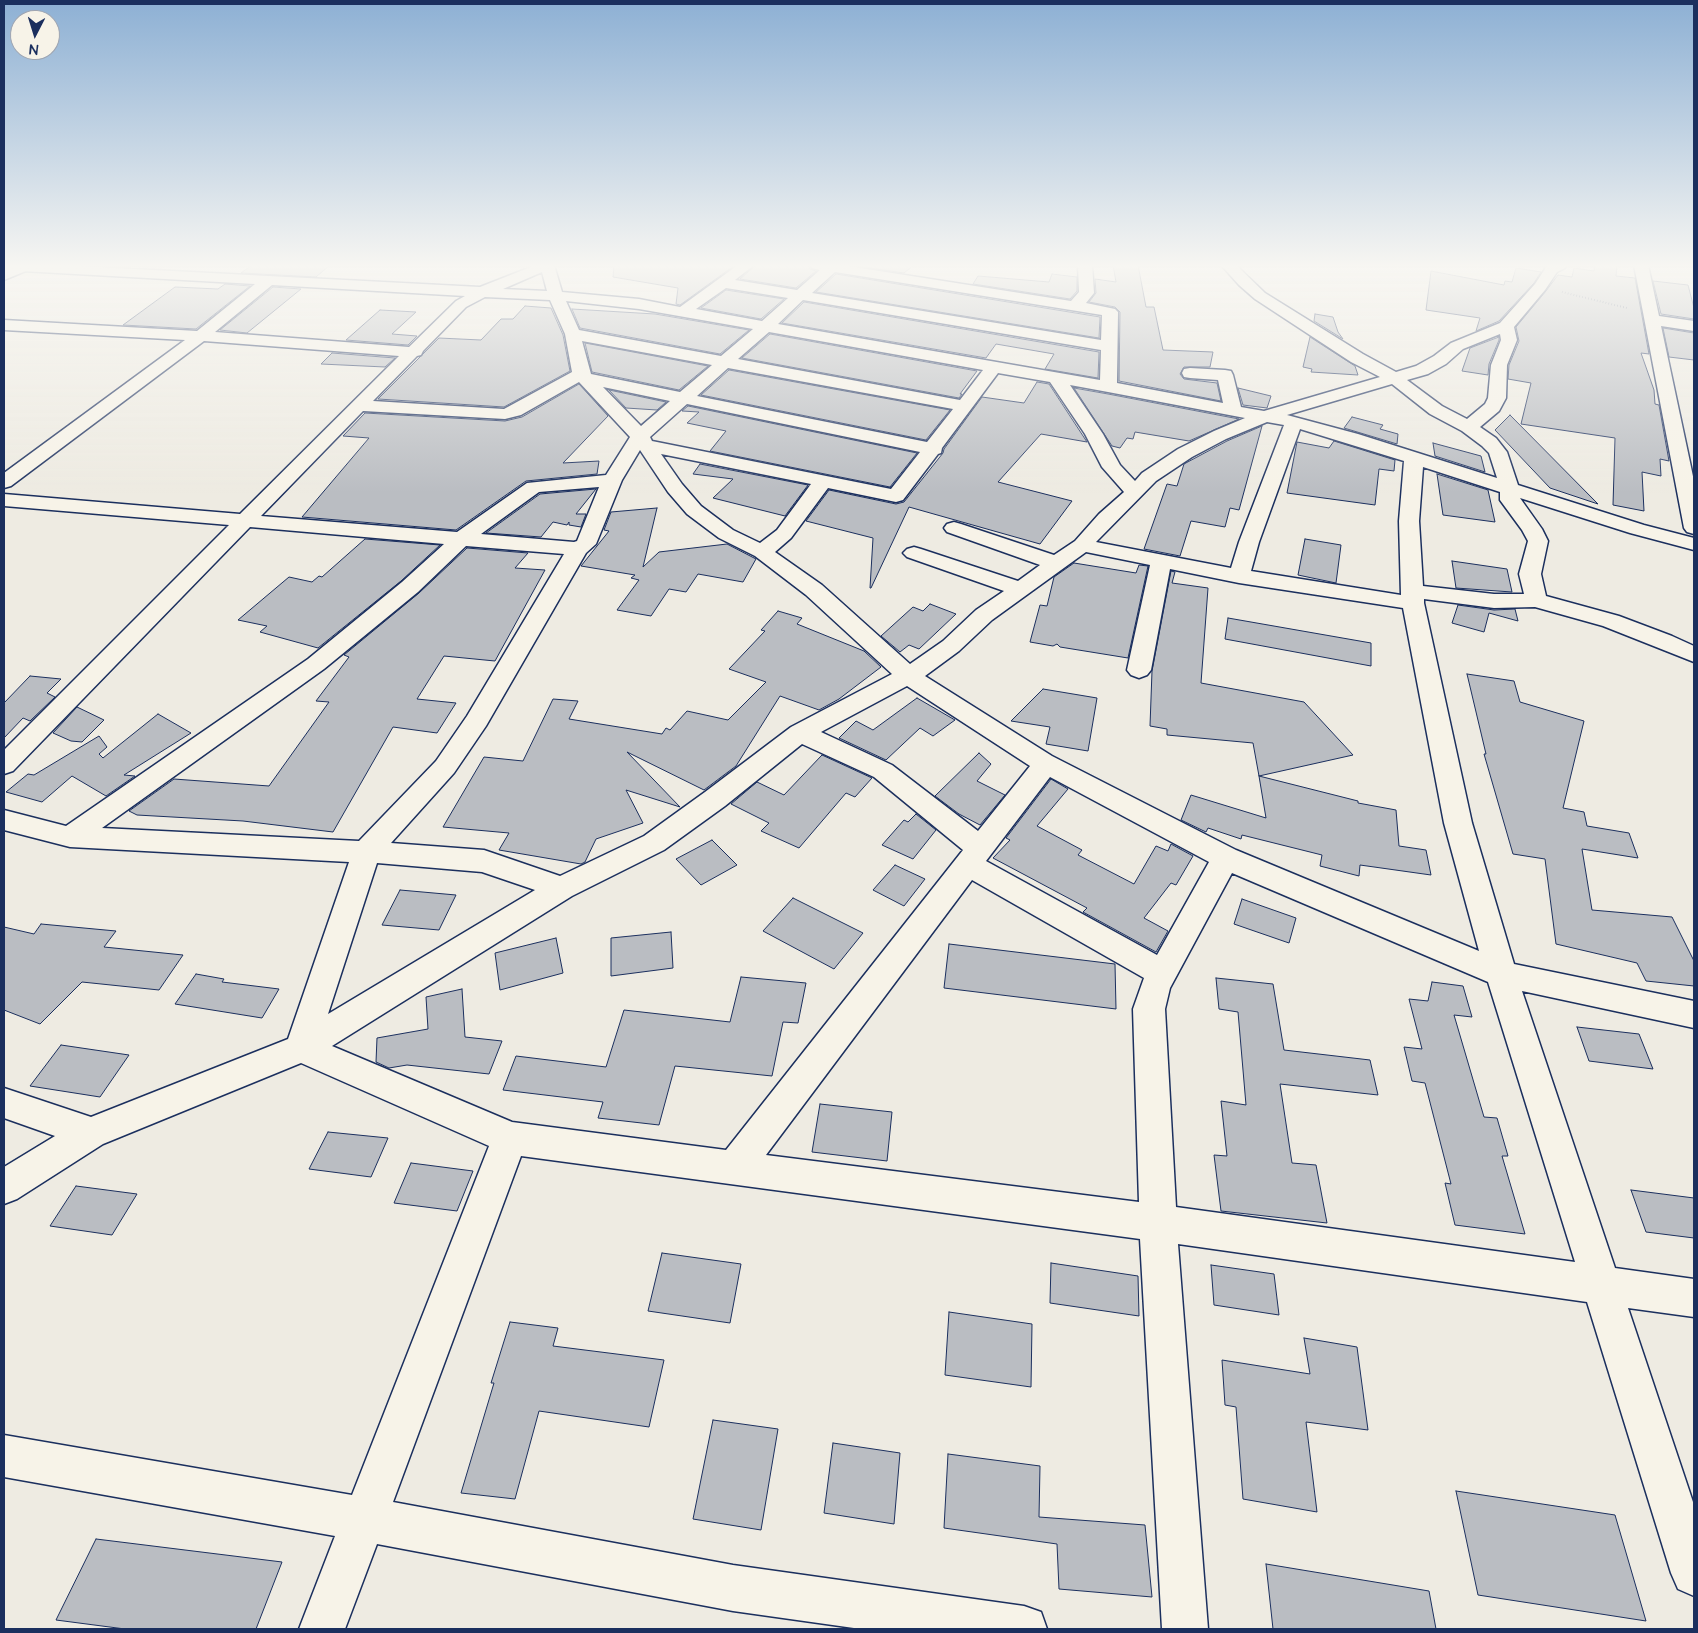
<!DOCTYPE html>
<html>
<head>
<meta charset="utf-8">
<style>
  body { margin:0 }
  #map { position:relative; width:1698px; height:1633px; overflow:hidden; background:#eeebe2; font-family:"Architects Daughter",sans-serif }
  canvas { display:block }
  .frame { position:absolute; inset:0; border:5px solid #1b2f5e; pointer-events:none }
  .north { position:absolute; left:10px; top:10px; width:50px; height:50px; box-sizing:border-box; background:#f7f3e8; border:1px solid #9fa5b1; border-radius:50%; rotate:185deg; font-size:14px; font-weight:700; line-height:20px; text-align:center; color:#1b2f5e }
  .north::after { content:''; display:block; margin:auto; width:18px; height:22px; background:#1b2f5e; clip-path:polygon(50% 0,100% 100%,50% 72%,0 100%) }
</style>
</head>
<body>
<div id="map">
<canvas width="1698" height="1633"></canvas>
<div class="frame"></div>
<div class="north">N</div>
</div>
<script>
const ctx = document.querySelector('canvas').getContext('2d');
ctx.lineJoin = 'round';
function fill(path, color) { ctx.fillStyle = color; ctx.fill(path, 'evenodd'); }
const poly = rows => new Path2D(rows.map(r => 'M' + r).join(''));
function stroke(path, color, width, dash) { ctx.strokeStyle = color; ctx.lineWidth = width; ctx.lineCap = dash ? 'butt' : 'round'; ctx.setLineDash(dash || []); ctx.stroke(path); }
const building = poly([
  [252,265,330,265,316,277,241,273,252,265],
  [614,265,735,265,680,305,676,304,678,288,613,277,614,265],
  [756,265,808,265,810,269,816,271,796,288,740,279,756,265],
  [850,265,914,265,904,273,850,265],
  [1113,265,1138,265,1146,307,1154,307,1163,350,1213,352,1210,367,1184,367,1180,374,1184,379,1217,383,1221,401,1119,381,1120,312,1115,307,1089,302,1096,293,1095,279,1116,282,1113,265],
  [1595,265,1617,265,1616,276,1635,278,1649,354,1641,353,1654,390,1655,404,1659,405,1669,461,1660,459,1661,476,1642,472,1644,511,1613,505,1615,438,1521,424,1531,383,1508,379,1509,365,1519,341,1516,327,1546,291,1558,275,1572,277,1574,268,1594,271,1595,265],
  [1516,268,1541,272,1534,283,1499,321,1476,331,1480,318,1426,310,1431,271,1504,285,1505,281,1512,282,1516,268],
  [836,274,1100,317,1099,338,816,292,836,274],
  [1052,274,1077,277,1077,291,1070,299,973,284,978,276,1049,282,1052,274],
  [1653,281,1688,285,1694,308,1694,319,1661,314,1653,281],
  [225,284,250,286,196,329,123,325,175,287,218,289,225,284],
  [273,287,301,289,247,333,220,330,273,287],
  [726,290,784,299,761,319,701,308,726,290],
  [804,302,1099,352,1098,378,1045,369,1054,354,996,344,986,358,782,323,804,302],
  [525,306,551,308,563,335,570,371,504,407,378,399,439,338,481,340,501,319,513,319,525,306],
  [572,309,655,314,749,330,720,354,580,328,572,309],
  [380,310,416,312,392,334,417,336,408,345,346,340,380,310],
  [1315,314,1333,317,1338,332,1343,339,1314,321,1315,314],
  [1663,328,1694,333,1694,360,1669,357,1663,328],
  [770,334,977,371,960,394,962,394,959,398,742,358,770,334],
  [1310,337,1355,366,1358,375,1311,372,1312,369,1303,367,1310,337],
  [1499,337,1499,340,1489,364,1488,375,1462,371,1470,348,1499,337],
  [585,343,708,366,679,390,592,372,585,343],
  [332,353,395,358,385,367,321,364,332,353],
  [729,370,950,410,926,440,701,395,729,370],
  [1037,382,1049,384,1087,442,1041,434,998,482,1072,501,1040,544,909,507,871,588,870,588,873,538,806,521,829,490,896,504,904,502,943,453,944,449,982,397,1024,403,1037,382],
  [579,384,608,416,563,463,599,461,597,474,526,481,456,530,302,517,369,438,343,436,365,413,505,421,522,417,579,384],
  [1074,388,1108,394,1239,419,1189,441,1135,432,1133,439,1127,438,1120,448,1112,446,1074,388],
  [1238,388,1271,396,1267,408,1243,405,1238,388],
  [609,390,666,402,657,410,626,408,609,390],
  [688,406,917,453,890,487,710,451,726,431,687,423,699,412,682,411,688,406],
  [1510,415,1598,504,1550,488,1495,430,1510,415],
  [1352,417,1383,425,1380,429,1398,434,1397,444,1344,428,1352,417],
  [1262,426,1239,510,1230,508,1225,527,1191,521,1180,556,1144,549,1167,484,1177,486,1184,464,1227,441,1262,426],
  [1334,441,1395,460,1394,471,1379,469,1375,505,1287,493,1297,442,1329,448,1334,441],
  [1433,443,1481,456,1485,472,1435,456,1433,443],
  [700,464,808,485,785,516,713,498,733,479,693,474,700,464],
  [1437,474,1488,490,1495,522,1443,515,1437,474],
  [596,489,576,514,586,514,581,527,569,525,569,522,567,525,553,522,541,537,486,533,540,494,596,489],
  [657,508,643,567,659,552,727,544,756,559,743,582,698,574,686,592,669,589,651,616,617,610,639,580,631,578,635,575,581,566,609,531,604,530,611,512,657,508],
  [365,539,440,545,401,581,318,648,260,632,267,626,238,620,289,577,312,582,319,576,322,577,365,539],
  [1305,539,1341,545,1336,583,1298,575,1305,539],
  [467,548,528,553,515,568,545,570,495,661,444,656,417,699,456,703,437,733,393,727,333,832,243,821,137,815,129,811,174,779,269,786,329,702,316,701,349,657,344,655,419,593,467,548],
  [1452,561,1507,569,1512,592,1456,588,1452,561],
  [1074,563,1136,573,1139,565,1148,566,1128,658,1060,647,1057,644,1053,646,1030,642,1040,605,1047,606,1054,577,1074,563],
  [1171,571,1175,572,1172,583,1208,588,1201,683,1304,702,1353,755,1259,776,1253,743,1167,735,1167,729,1150,726,1152,671,1171,571],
  [930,604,956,614,919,649,909,645,900,652,881,636,913,607,923,611,930,604],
  [1458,605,1494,610,1515,609,1518,621,1489,613,1484,632,1452,623,1458,605],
  [778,611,802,618,797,624,864,651,881,667,839,699,819,710,780,696,736,766,704,790,627,752,680,807,626,790,643,823,596,839,585,862,581,864,499,850,509,833,443,827,484,757,523,761,553,699,578,701,569,719,662,734,666,728,670,730,687,711,728,720,766,682,729,669,765,631,761,630,778,611],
  [1228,618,1371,643,1371,666,1225,639,1228,618],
  [1467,674,1514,681,1520,702,1584,721,1563,808,1584,812,1587,826,1629,833,1638,858,1582,849,1592,910,1672,917,1694,961,1694,986,1646,981,1637,963,1556,944,1545,859,1513,854,1484,754,1486,754,1467,674],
  [30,676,61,679,47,693,55,697,30,721,23,718,4,738,4,703,30,676],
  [1043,689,1097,698,1088,751,1046,744,1050,727,1011,721,1043,689],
  [917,698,955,720,933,736,920,728,886,760,839,738,856,721,873,730,917,698],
  [77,707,104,720,82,742,71,741,53,733,77,707],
  [158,714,191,733,124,775,135,776,106,796,72,776,42,802,6,792,28,774,34,775,99,736,107,747,99,754,103,758,158,714],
  [979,753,991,764,977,781,1005,795,980,825,959,814,935,796,979,753],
  [822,755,872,778,855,797,846,793,799,848,761,831,769,823,731,804,757,782,784,795,822,755],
  [1259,776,1358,801,1358,803,1396,810,1399,846,1426,850,1431,875,1360,865,1359,876,1320,866,1322,855,1242,835,1241,839,1208,828,1206,832,1181,820,1191,795,1266,818,1259,776],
  [1051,779,1068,789,1037,826,1082,850,1078,855,1134,884,1156,846,1168,851,1171,844,1193,856,1176,885,1171,883,1144,918,1168,931,1156,952,1083,912,1087,908,993,858,1010,840,1006,838,1051,779],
  [916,814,936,830,913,859,882,845,904,820,908,822,916,814],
  [712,840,737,865,701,885,676,859,712,840],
  [895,865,925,879,904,906,873,890,895,865],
  [400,890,456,895,439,930,382,925,400,890],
  [793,898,863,933,834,969,763,931,793,898],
  [1242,899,1296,918,1289,943,1234,924,1242,899],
  [41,924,116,931,104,947,183,955,159,990,82,982,40,1024,4,1010,4,927,34,934,41,924],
  [671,932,673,968,611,976,611,938,671,932],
  [556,938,563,973,500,990,495,953,556,938],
  [949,944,1115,964,1116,1009,944,988,949,944],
  [196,974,224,979,222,982,279,989,262,1018,175,1004,196,974],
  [741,977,806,983,798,1023,783,1022,772,1076,675,1066,659,1125,598,1118,603,1102,503,1090,516,1056,606,1067,624,1010,730,1022,741,977],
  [1216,978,1273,984,1284,1050,1370,1060,1378,1095,1280,1084,1292,1163,1316,1165,1327,1223,1221,1211,1214,1155,1227,1156,1221,1101,1246,1105,1238,1012,1219,1009,1216,978],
  [1432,982,1463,986,1472,1017,1454,1015,1484,1117,1497,1118,1508,1156,1502,1156,1525,1234,1455,1225,1445,1183,1451,1184,1425,1083,1412,1081,1404,1047,1422,1049,1409,999,1428,1001,1432,982],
  [462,989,465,1037,502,1041,489,1074,407,1065,389,1068,376,1062,377,1038,428,1029,426,997,462,989],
  [1577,1027,1639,1034,1653,1069,1589,1061,1577,1027],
  [61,1045,129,1055,100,1097,30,1086,61,1045],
  [820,1104,892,1112,887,1161,812,1152,820,1104],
  [328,1132,388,1138,371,1177,309,1169,328,1132],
  [411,1163,473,1171,457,1211,394,1203,411,1163],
  [76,1186,137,1194,112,1235,50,1226,76,1186],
  [1631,1190,1694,1198,1694,1238,1646,1232,1631,1190],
  [662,1253,741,1264,730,1323,648,1311,662,1253],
  [1051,1263,1138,1276,1139,1316,1050,1303,1051,1263],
  [1211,1265,1274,1274,1279,1315,1214,1305,1211,1265],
  [949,1312,1032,1324,1031,1387,945,1375,949,1312],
  [510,1322,558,1328,553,1346,664,1360,649,1427,539,1411,515,1499,461,1493,494,1383,491,1383,510,1322],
  [1304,1338,1357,1347,1368,1430,1306,1422,1317,1512,1243,1499,1236,1407,1225,1405,1222,1360,1310,1374,1304,1338],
  [713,1420,778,1429,761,1530,693,1519,713,1420],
  [833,1443,900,1453,894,1524,824,1513,833,1443],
  [948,1454,1040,1466,1039,1517,1145,1525,1152,1597,1059,1589,1057,1544,944,1528,948,1454],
  [1456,1491,1615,1515,1646,1621,1478,1595,1456,1491],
  [96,1539,282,1562,256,1629,125,1629,56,1620,96,1539],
  [1266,1564,1429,1591,1436,1629,1273,1629,1266,1564]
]);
fill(building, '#babdc2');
stroke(building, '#1b2f5e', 1);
const minor = poly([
  [4,265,57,265,480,287,536,265,554,265,562,292,639,299,680,307,738,265,754,265,735,280,797,290,820,270,812,268,810,265,841,265,1071,301,1079,292,1078,265,1092,265,1094,293,1086,303,1115,309,1118,312,1117,383,1223,403,1218,380,1190,378,1184,377,1182,373,1184,369,1190,368,1225,370,1231,371,1233,375,1241,407,1264,411,1380,377,1351,362,1255,299,1239,285,1221,265,1236,265,1265,293,1363,354,1396,372,1416,366,1434,356,1451,343,1500,323,1535,284,1547,266,1567,265,1565,268,1557,272,1545,290,1514,327,1517,340,1507,365,1506,398,1499,411,1480,427,1496,438,1507,452,1518,485,1644,525,1694,538,1694,550,1630,533,1520,498,1542,529,1548,541,1541,574,1546,596,1619,616,1672,636,1694,646,1694,662,1603,626,1535,607,1494,608,1424,599,1424,603,1472,823,1514,964,1694,1001,1694,1028,1522,991,1615,1268,1694,1279,1694,1317,1628,1308,1694,1505,1694,1596,1678,1589,1671,1573,1587,1302,1178,1244,1208,1629,1162,1629,1140,1239,521,1156,393,1502,733,1565,1024,1606,1041,1612,1047,1629,861,1629,733,1611,377,1544,345,1629,299,1629,335,1536,4,1477,4,1435,352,1495,489,1146,301,1063,103,1144,17,1199,4,1204,4,1167,55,1136,4,1118,4,1088,91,1117,288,1039,349,862,70,847,4,830,4,810,66,826,308,659,402,582,444,544,250,527,13,771,4,774,4,750,229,525,4,506,4,494,240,514,399,356,204,341,11,486,4,488,4,473,185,340,4,330,4,320,197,331,255,284,4,270,4,265],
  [542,272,547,291,503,289,542,272],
  [835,272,1102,315,1101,340,812,293,835,272],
  [272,285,465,296,456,301,409,347,215,332,272,285],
  [726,288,788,298,762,321,696,309,726,288],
  [485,297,550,300,565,334,572,372,504,409,373,401,417,356,421,355,423,351,466,307,485,297],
  [803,300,1101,350,1100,380,778,324,803,300],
  [566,301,639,309,753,329,721,356,579,330,566,301],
  [769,332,983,370,960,400,738,359,769,332],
  [1500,334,1501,340,1491,365,1488,398,1485,404,1467,419,1442,406,1407,380,1428,374,1446,364,1463,349,1500,334],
  [582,341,712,365,680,392,591,374,582,341],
  [728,368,953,409,927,442,697,396,728,368],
  [998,373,1050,382,1085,434,1102,467,1124,492,1099,514,1075,541,1054,555,961,524,954,522,947,524,944,528,947,532,1040,565,1018,581,921,549,914,547,907,549,903,553,907,557,1004,591,976,610,943,641,910,664,822,585,775,552,791,538,828,488,896,502,903,500,938,454,941,453,942,448,998,373],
  [579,382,630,437,606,475,527,483,457,532,261,516,363,411,505,419,521,415,579,382],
  [1392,384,1430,414,1462,431,1482,446,1489,453,1497,478,1358,434,1287,415,1392,384],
  [1070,385,1108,392,1245,418,1214,431,1178,449,1142,473,1135,481,1120,465,1103,434,1070,385],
  [603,387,670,401,641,426,603,387],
  [687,404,920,452,891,489,652,441,650,437,687,404],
  [1267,422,1284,425,1239,542,1231,568,1096,542,1156,481,1192,457,1226,439,1267,422],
  [1300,429,1404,461,1399,521,1401,595,1251,571,1259,542,1300,429],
  [640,450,668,492,687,514,719,538,755,556,806,595,892,674,791,727,705,792,644,836,560,876,484,850,391,843,454,773,486,726,586,553,596,544,622,480,640,450],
  [661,454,811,484,777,530,760,543,733,530,701,506,682,484,661,454],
  [1423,467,1500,492,1500,500,1522,530,1528,541,1519,574,1524,594,1494,594,1423,586,1419,521,1423,467],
  [599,487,577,541,574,542,481,534,539,492,599,487],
  [466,546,564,554,467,716,436,761,359,841,102,828,324,669,418,592,466,546],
  [1086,552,1150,565,1127,670,1131,675,1139,678,1147,675,1151,670,1170,569,1239,583,1403,608,1444,823,1479,951,1236,850,1052,756,925,676,959,651,992,620,1086,552],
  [907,686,1030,766,978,831,892,765,821,732,907,686],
  [802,744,874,777,963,850,726,1150,512,1122,332,1046,572,896,664,850,725,806,802,744],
  [1050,777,1209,862,1157,955,986,861,1050,777],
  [377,863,482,872,535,890,328,1014,377,863],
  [1232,873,1488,982,1575,1262,1176,1207,1165,1009,1170,988,1232,873],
  [972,880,1144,978,1133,1009,1139,1202,766,1155,972,880],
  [1634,265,1648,265,1659,316,1694,321,1694,331,1661,326,1694,481,1694,534,1687,532,1684,528,1634,265]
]);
const major = poly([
  [17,265,35,265,33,268,4,280,4,271,17,265]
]);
stroke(minor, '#1b2f5e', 3);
stroke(major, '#1b2f5e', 3);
stroke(poly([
  [1562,292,1627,308]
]), '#1b2f5e', 2, [0.5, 2.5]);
fill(minor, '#f7f3e8');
fill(major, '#f7f3e8');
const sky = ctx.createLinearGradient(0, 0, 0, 493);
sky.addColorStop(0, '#8db0d4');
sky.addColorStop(0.54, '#f7f6f2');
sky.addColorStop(1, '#f7f6f200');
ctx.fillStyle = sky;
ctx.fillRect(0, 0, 1698, 493);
</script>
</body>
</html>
